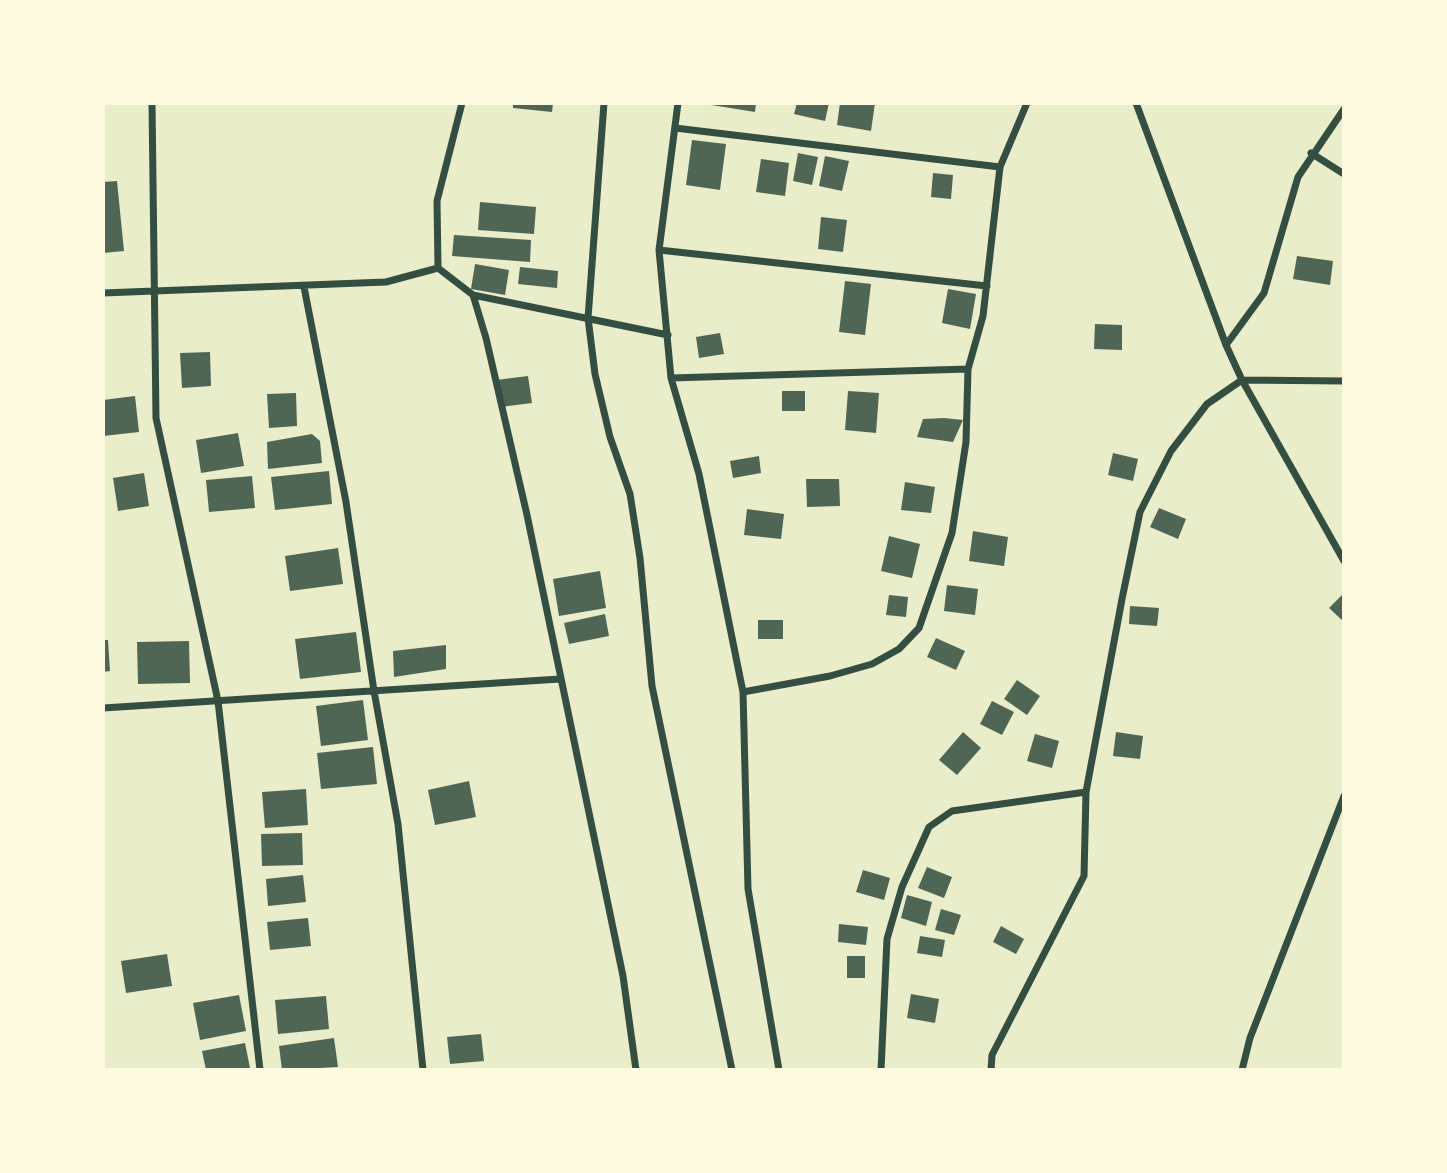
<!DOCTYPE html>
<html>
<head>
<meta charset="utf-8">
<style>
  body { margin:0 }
  #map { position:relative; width:1447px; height:1173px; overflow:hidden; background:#e9edc9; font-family:Quicksand,sans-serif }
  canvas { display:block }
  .frame { position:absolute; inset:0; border:105px solid #fefae0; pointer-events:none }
</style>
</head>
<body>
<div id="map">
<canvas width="1447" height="1173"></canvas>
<div class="frame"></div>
</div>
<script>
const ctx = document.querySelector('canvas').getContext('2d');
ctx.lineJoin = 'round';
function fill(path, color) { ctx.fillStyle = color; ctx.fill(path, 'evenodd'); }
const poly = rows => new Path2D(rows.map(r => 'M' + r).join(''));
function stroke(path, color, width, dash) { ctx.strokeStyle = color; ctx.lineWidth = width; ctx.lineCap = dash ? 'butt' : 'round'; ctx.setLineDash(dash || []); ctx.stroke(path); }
fill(poly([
  [513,103,553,103,552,112,513,108],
  [699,103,756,103,755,112],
  [797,103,829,103,825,121,794,114],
  [840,103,875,103,871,131,837,125],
  [692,140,726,144,720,190,686,185],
  [798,153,818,157,812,185,793,181],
  [825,156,849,161,842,191,819,186],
  [761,159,789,163,785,196,756,192],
  [933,173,953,175,951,199,931,197],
  [117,181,124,251,103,253,103,182],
  [480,202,536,207,534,234,478,230],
  [821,217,847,220,843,252,818,249],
  [454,235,531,240,530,262,452,256],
  [1297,256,1333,261,1330,285,1293,279],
  [475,264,509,270,505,295,471,289],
  [520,267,558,271,557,288,518,284],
  [845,281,871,284,865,335,839,332],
  [948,289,976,294,970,329,942,323],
  [1095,324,1122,325,1122,350,1094,349],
  [720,333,724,354,699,358,696,337],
  [210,352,211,386,182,388,180,353],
  [528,376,532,403,500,407,496,380],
  [782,391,805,391,805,411,782,411],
  [848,391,879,393,876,433,845,430],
  [296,393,297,426,269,428,267,394],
  [135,396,139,432,103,436,103,400],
  [944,418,963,420,953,442,917,437,923,419],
  [238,433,244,466,201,473,196,440],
  [312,434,320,441,322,463,268,469,267,442],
  [1113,453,1138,459,1133,481,1108,475],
  [759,456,761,473,733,478,730,461],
  [329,471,332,504,275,510,271,477],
  [144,473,149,506,118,511,113,478],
  [252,476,255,508,209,512,206,480],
  [806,479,839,479,840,506,807,507],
  [905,482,935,487,931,513,901,510],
  [1159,508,1186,519,1178,539,1150,527],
  [747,509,784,514,781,539,744,535],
  [973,531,1008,537,1004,566,969,561],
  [889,536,920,544,912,578,881,571],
  [338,548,343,584,290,591,285,556],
  [600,571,606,608,559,616,553,579],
  [947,585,978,589,975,615,944,611],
  [1344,593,1344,622,1329,608],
  [889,595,908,597,906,617,886,615],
  [1130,606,1159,608,1157,626,1129,624],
  [605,614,609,636,569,644,564,623],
  [758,620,783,620,783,639,758,639],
  [356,632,361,672,300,679,295,639],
  [936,638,965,651,956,670,927,657],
  [103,640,108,640,110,671,103,672],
  [189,641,190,683,138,684,137,642],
  [446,645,446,669,394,677,393,651],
  [1017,680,1040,696,1027,715,1004,699],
  [363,700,368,740,321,746,316,706],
  [992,701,1014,712,1002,735,980,724],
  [963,732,981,748,957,775,939,760],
  [1116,732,1143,736,1140,759,1113,756],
  [1035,734,1059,741,1052,768,1027,761],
  [373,747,377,784,321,789,317,753],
  [469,781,476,817,435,825,428,790],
  [306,789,308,825,265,828,262,792],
  [302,833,303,865,262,866,261,834],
  [927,867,952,877,944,898,918,888],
  [863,870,890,878,884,900,856,892],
  [303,875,306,902,268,906,266,879],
  [907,895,932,902,926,926,901,918],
  [941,909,961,915,954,935,935,930],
  [308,918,311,946,270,950,267,922],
  [839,924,868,927,866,945,838,942],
  [1001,926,1024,939,1016,954,993,942],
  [920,936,945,940,942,957,917,953],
  [167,954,172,986,126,993,121,961],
  [847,956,865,956,865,978,847,978],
  [911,994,939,999,935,1023,907,1018],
  [239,995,246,1031,200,1040,193,1003],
  [326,996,329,1029,278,1034,275,1000],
  [481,1034,484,1061,450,1064,447,1037],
  [334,1038,338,1067,282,1070,279,1046],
  [245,1043,250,1068,206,1070,202,1051]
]), '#4f6655');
stroke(poly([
  [152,103,156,418,218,701,260,1070],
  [604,103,588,318,595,374,610,437,630,494,640,558,652,686,732,1070],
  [678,103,659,250,671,378,699,474,743,692,748,889,779,1070],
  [1136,103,1226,345,1242,380,1344,561],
  [675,128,1000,167,983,316,968,369,966,442,952,533,919,628,899,649,872,664,830,676,743,692],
  [1311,153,1344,174],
  [1000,167,1027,103],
  [659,250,987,286],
  [438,268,473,295,486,338,527,515,623,976,636,1070],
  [438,268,437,201,462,103],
  [304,287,346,502,374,691,398,824,423,1070],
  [103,293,386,282,438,268],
  [473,295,668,335],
  [1226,345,1264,293,1298,177,1344,109],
  [671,378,968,369],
  [103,708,560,679],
  [881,1070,887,939,902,887,929,827,952,811,1086,792],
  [991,1070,992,1055,1084,876,1086,792,1122,599,1140,512,1171,451,1207,404,1242,380,1344,381],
  [1242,1070,1250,1038,1344,796]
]), '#344e41', 7);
</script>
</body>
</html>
